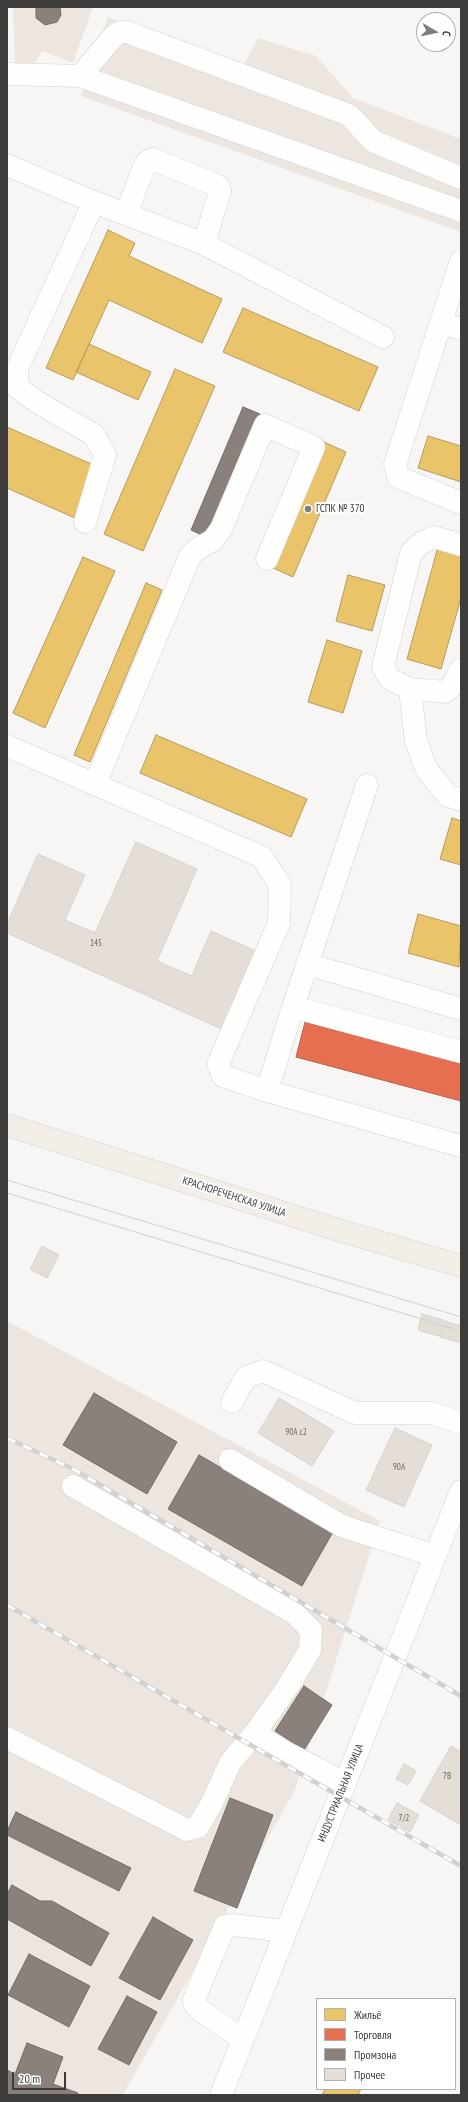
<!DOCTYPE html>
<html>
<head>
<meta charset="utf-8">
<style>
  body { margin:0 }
  #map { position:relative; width:468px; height:2102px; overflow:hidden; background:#f8f6f4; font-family:"PT Sans Narrow",sans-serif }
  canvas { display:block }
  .frame { position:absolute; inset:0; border:8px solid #3d3c3a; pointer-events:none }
  .legend { position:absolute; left:316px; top:1998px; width:140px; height:92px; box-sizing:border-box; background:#fff; border:1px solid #b1b1b0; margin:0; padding:5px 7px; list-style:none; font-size:12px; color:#3d3c3a }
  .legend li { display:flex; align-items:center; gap:8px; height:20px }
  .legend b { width:20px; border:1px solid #b1b1b0 }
  .north { position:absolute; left:416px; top:12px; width:40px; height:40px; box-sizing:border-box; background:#fff; border:1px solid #b1b1b0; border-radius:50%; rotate:99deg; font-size:11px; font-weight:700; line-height:16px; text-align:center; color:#3d3c3a }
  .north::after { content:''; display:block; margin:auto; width:14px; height:18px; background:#7e7d7b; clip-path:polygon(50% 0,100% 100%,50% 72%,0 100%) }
  .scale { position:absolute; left:12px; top:2072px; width:54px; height:18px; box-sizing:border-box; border:2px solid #3d3c3a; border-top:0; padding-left:5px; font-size:12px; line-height:14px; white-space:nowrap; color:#3d3c3a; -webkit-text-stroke:3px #fff; paint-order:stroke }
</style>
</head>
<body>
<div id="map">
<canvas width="468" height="2102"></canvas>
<div class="frame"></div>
<ul class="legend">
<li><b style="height:11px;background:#e9c46a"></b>Жильё</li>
<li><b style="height:11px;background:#e76f51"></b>Торговля</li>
<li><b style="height:11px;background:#8a817c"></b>Промзона</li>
<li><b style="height:11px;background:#e5ded7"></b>Прочее</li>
</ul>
<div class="north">С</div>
<div class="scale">20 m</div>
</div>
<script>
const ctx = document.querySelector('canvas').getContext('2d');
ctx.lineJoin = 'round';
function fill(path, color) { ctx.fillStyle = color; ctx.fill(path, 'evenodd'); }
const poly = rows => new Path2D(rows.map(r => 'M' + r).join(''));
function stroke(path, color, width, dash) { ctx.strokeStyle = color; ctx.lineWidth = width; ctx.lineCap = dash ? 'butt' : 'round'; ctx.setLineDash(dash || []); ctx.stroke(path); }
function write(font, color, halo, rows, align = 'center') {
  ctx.font = font + ' "PT Sans Narrow",sans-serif'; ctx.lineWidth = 4; ctx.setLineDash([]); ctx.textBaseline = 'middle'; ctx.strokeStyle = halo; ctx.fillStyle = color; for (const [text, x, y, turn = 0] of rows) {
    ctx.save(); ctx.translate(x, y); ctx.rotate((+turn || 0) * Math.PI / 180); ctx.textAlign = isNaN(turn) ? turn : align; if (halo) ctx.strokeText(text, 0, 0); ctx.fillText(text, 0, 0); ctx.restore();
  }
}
fill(poly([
  [13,7,93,7,73,63,42,51,33,66,15,62],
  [108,17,243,67,258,38,316,56,353,98,461,139,461,232,81,96],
  [7,1321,380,1521,295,1790,123,2095,7,2095]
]), '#ece5e0');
const homes = poly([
  [108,230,135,243,129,256,222,299,202,343,109,300,73,380,46,368,108,230],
  [243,308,378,367,359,411,223,352,243,308],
  [89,344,151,372,138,400,76,372,89,344],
  [175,369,215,386,143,551,104,534,175,369],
  [7,427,98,467,75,518,7,488,7,427],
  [428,436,461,446,461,482,418,468,428,436],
  [324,442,346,452,293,577,271,567,324,442],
  [438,547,461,553,461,598,441,669,407,659,438,547],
  [83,557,115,571,45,728,13,713,83,557],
  [348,575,385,585,372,631,336,621,348,575],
  [146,583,162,590,90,762,74,755,146,583],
  [327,640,362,651,343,713,308,702,327,640],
  [156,735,307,799,291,837,140,773,156,735],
  [452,818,461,821,461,865,440,859,452,818],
  [418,914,461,926,459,967,408,953,418,914],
  [325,2089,361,2089,358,2095,322,2095,325,2089]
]);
fill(homes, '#e9c46a');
stroke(homes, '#b59b5c', 1);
const shops = poly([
  [305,1022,461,1063,461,1101,296,1057,305,1022]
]);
fill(shops, '#e76f51');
stroke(shops, '#b4604a', 1);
const industry = poly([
  [36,7,60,7,61,15,57,22,45,25,36,18,36,7],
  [243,407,260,414,208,538,191,530,243,407],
  [94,1393,177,1442,147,1494,63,1445,94,1393],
  [199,1455,333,1532,302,1586,168,1509,199,1455],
  [304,1686,332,1705,304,1750,275,1731,304,1686],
  [230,1798,273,1815,237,1908,194,1891,230,1798],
  [16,1812,131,1868,119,1891,7,1835,7,1831,16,1812],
  [12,1885,40,1901,52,1901,109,1933,91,1966,7,1919,7,1894,12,1885],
  [153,1917,193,1940,160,2000,119,1978,153,1917],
  [29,1954,90,1986,69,2027,8,1995,29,1954],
  [127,1996,157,2012,129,2065,98,2049,127,1996],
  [27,2043,63,2057,53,2084,78,2093,77,2095,7,2095,7,2070,15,2074,27,2043]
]);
fill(industry, '#8a817c');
stroke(industry, '#736c68', 1);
const building = poly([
  [136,842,197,869,157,961,192,976,211,931,258,952,224,1030,7,933,7,924,38,854,85,875,65,920,95,933,136,842],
  [42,1246,59,1255,47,1278,30,1269,42,1246],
  [422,1314,443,1320,439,1336,418,1330,422,1314],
  [445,1321,461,1326,461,1343,440,1337,445,1321],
  [279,1398,334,1431,312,1466,258,1433,279,1398],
  [395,1428,432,1445,404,1507,366,1490,395,1428],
  [451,1746,461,1752,461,1825,420,1801,451,1746],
  [404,1764,416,1771,408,1785,396,1779,404,1764],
  [397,1803,419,1815,410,1832,388,1820,397,1803]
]);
fill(building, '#e5ded7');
stroke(building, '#d3d1d0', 1);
const minor = poly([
  [7,74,80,76,461,211],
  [80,76,114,36,120,32,127,32,349,115,373,141,461,178],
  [7,165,94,202,204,244,220,191,218,186,153,159,148,161,144,167,126,214],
  [204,244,383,337],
  [461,261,395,464,398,477,461,503],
  [442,323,461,329],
  [85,522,105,455,94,435,37,402,18,388,17,369,94,202],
  [461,545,434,537,421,543,411,553,383,667,390,679,410,689,416,741,427,770,448,796,461,800],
  [410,689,445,692,453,685,461,669],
  [7,746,262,857,280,885,279,923,218,1064,223,1076,267,1091,461,1146],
  [95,784,190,556,196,550,213,540,221,529,265,425,314,447,267,559],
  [307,964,461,1009],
  [293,1007,367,785],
  [267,1091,293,1007,461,1052],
  [232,1402,246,1377,263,1371,355,1413,432,1413,461,1423],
  [230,1460,342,1526,435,1556],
  [73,1486,294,1613,311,1630,310,1650,287,1688,255,1733,287,1753,345,1783],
  [7,1738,187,1830,198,1827,213,1801,230,1763,255,1733],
  [243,2039,201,2011,194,2003,194,1999,225,1926,232,1925,286,1931],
  [221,2095,461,1491]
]);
const major = poly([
  [7,1125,335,1229,461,1266]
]);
stroke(minor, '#d3d1cf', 23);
stroke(major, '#d2d1d0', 23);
stroke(minor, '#fefefd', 22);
stroke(major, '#f3eee7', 22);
stroke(poly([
  [7,1180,461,1317],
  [7,1193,461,1331]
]), '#d1d1d0', 1);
const rail = poly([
  [7,1438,73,1469,461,1696],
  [7,1605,461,1866]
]);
stroke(rail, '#d1d1d0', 4.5);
stroke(rail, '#fff', 3, [9]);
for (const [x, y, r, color] of [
  [308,509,4,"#7e7d7b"]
]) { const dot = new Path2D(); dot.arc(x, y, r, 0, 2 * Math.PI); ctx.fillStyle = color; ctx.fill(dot); stroke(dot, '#fff', 1.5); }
write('9px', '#696663', null, [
  ["145",96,943],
  ["90А с2",296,1432],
  ["90А",399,1467],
  ["7В",447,1776],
  ["7/2",404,1818]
]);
write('11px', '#3d3c3a', '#fff', [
  ["ГСПК № 370",316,509]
], 'left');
write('11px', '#3d3c3a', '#fff', [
  ["КРАСНОРЕЧЕНСКАЯ УЛИЦА",234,1197,18],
  ["ИНДУСТРИАЛЬНАЯ УЛИЦА",341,1793,-68]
]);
</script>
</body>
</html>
